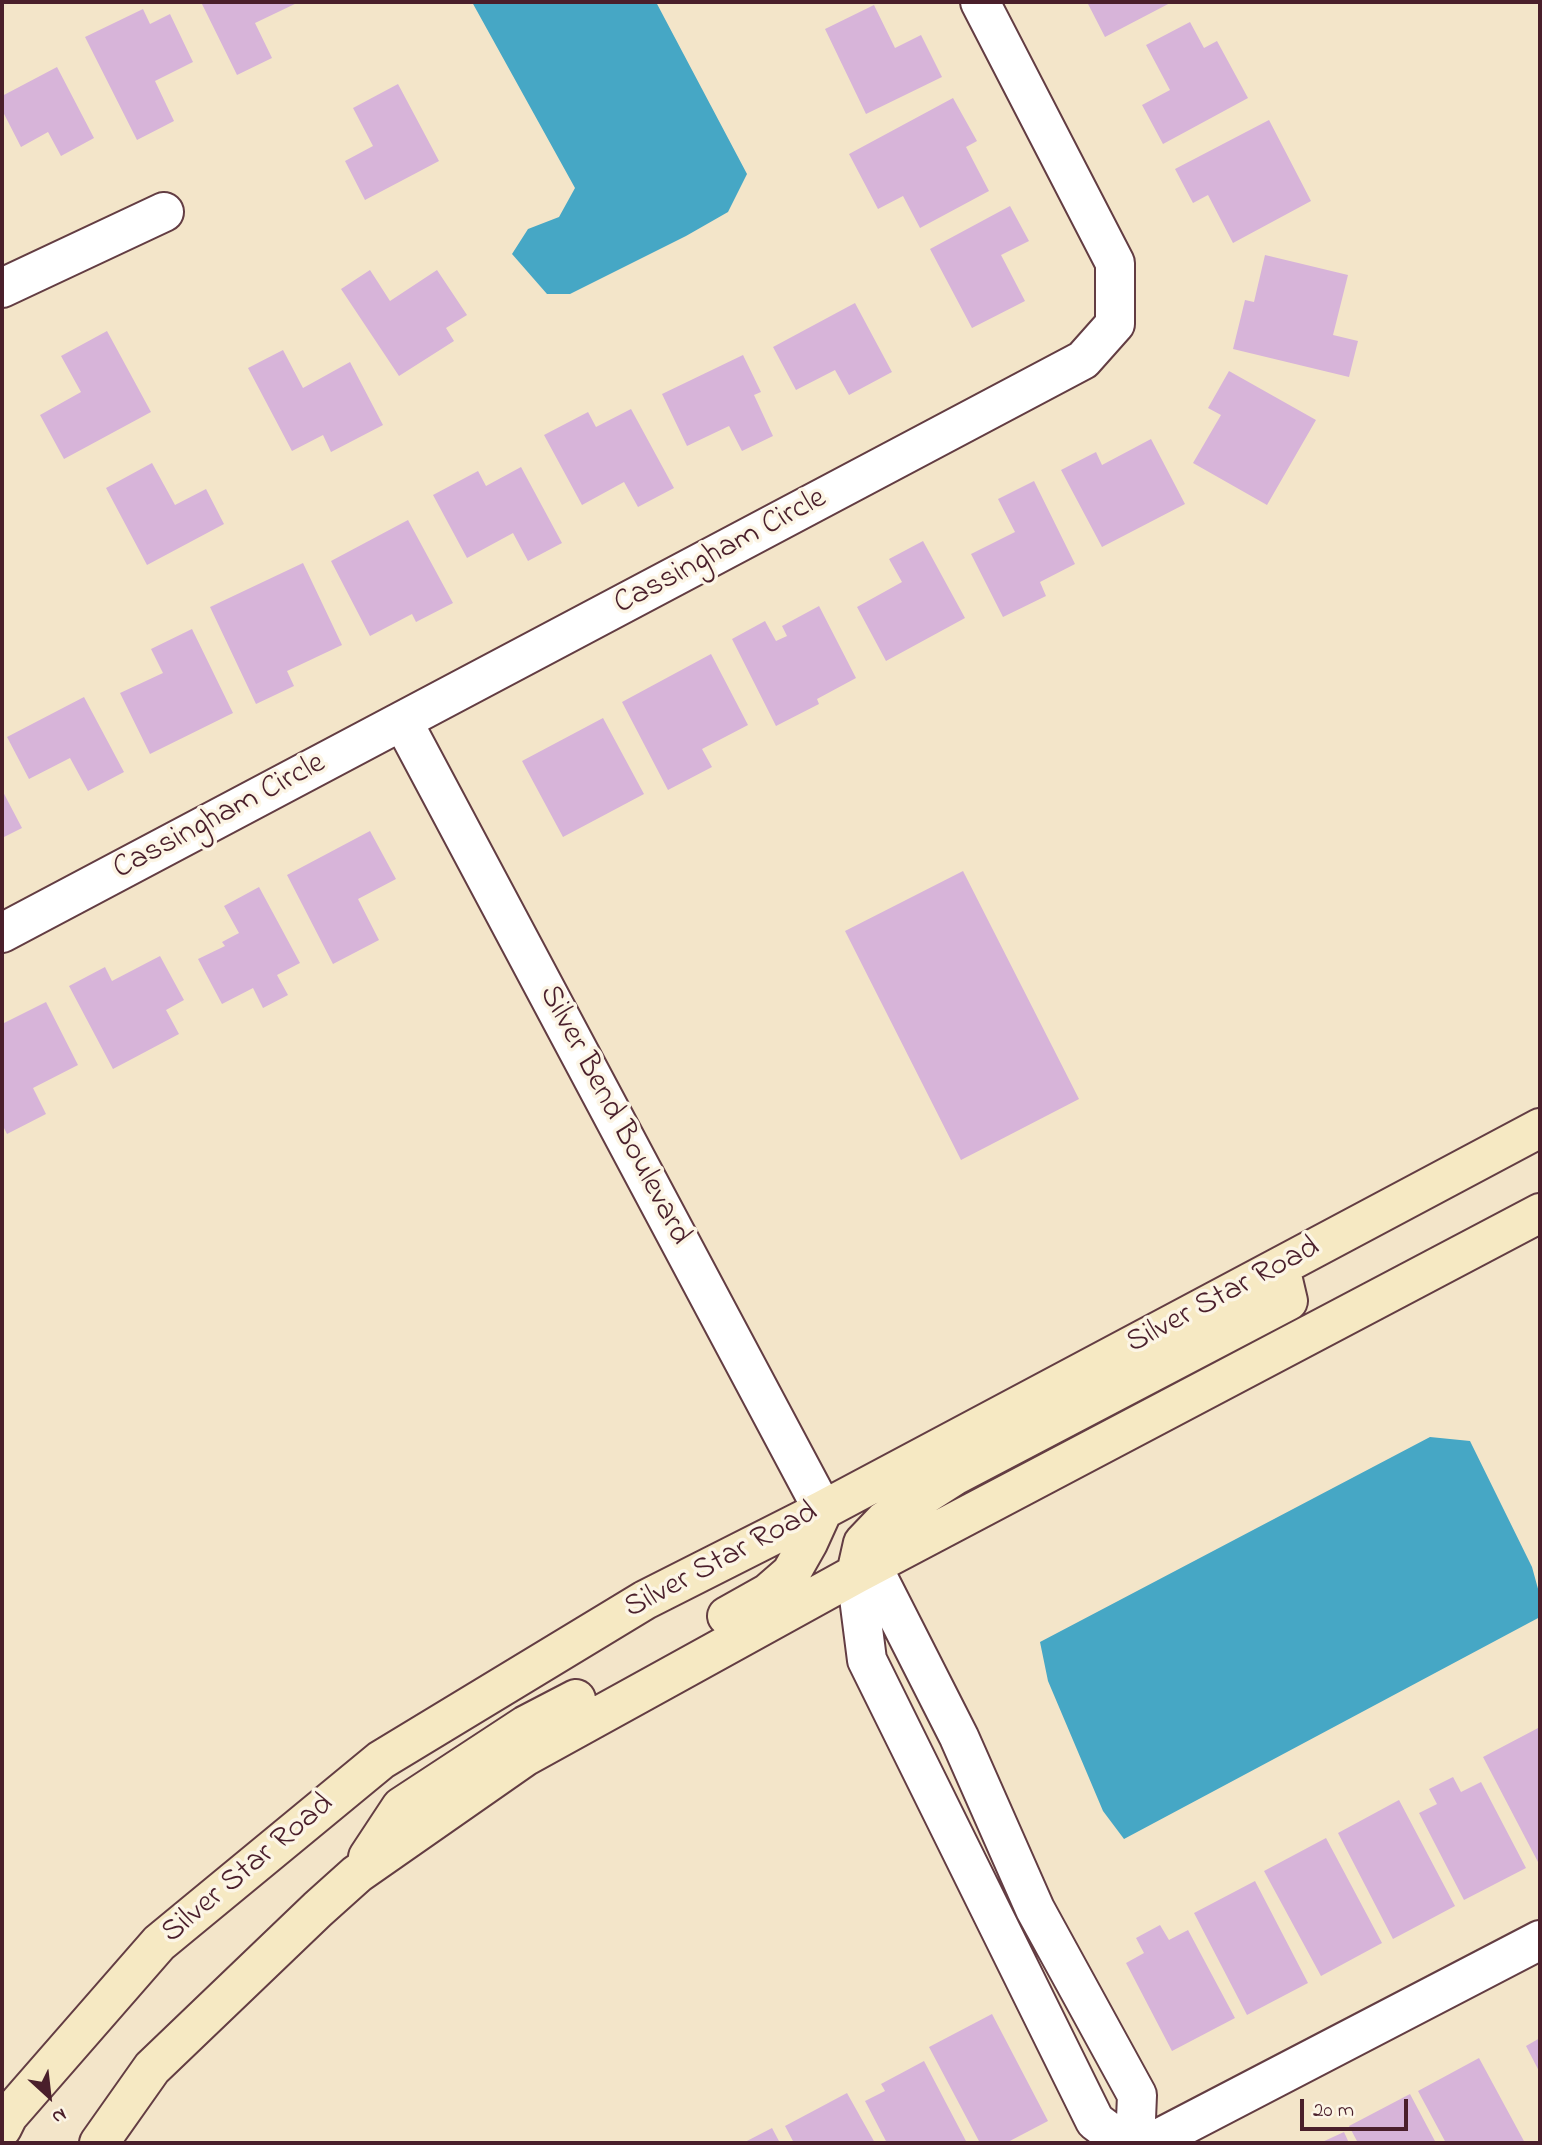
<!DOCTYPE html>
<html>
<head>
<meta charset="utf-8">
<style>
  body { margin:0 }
  #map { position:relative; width:1542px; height:2145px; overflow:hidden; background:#f3e5c9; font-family:"Indie Flower",sans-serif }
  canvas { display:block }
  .frame { position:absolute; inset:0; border:4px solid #4a1f2b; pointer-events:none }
  .north { position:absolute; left:14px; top:2061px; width:70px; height:70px; -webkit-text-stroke:5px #fcf5e5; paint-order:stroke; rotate:153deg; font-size:19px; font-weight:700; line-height:28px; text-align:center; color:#4a1f2b }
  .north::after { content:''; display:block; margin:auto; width:24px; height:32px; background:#4a1f2b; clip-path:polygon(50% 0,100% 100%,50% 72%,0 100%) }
  .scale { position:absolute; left:1300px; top:2099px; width:108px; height:32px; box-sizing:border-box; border:4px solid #4a1f2b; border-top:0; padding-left:9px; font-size:21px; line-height:24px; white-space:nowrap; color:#4a1f2b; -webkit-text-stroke:5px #fcf5e5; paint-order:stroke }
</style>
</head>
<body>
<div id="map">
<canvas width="1542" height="2145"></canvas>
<div class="frame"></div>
<div class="north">N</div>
<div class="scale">20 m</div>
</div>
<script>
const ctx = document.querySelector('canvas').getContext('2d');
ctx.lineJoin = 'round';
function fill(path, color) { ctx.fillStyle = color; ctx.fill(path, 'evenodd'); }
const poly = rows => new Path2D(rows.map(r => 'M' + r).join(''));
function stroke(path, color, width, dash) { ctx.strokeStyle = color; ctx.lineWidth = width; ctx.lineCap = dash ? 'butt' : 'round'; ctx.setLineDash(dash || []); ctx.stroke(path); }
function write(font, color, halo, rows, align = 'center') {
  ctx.font = font + ' "Indie Flower",sans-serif'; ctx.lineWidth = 7; ctx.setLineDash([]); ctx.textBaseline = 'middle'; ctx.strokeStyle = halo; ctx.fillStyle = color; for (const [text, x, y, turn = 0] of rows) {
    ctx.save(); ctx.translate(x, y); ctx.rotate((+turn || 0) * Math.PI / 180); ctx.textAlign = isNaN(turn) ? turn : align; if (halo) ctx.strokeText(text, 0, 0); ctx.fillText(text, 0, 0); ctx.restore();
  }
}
fill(poly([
  [472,2,656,2,747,174,728,212,686,236,570,294,547,294,512,254,528,229,559,217,575,188],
  [1430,1437,1470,1441,1532,1567,1540,1596,1540,1617,1124,1839,1103,1811,1048,1681,1040,1642]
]), '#46a7c5');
fill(poly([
  [201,2,299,2,255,23,272,58,237,75],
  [1087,2,1172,2,1105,37],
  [874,5,895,48,921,35,942,77,866,114,825,29],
  [143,9,150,24,170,14,193,62,155,81,174,121,137,140,85,37],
  [1190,22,1204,48,1217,41,1248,98,1163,144,1142,105,1170,90,1146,45],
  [57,67,94,138,61,156,48,132,21,147,2,110,2,96],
  [398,84,439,161,365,200,345,161,373,146,353,108],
  [953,98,977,141,966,147,989,191,920,228,903,196,878,209,849,154],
  [1269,120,1311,201,1233,243,1208,195,1193,203,1175,169],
  [1010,206,1029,241,1001,255,1025,301,972,328,930,249],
  [1265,255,1348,275,1333,335,1358,341,1349,377,1233,349,1245,300,1254,302],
  [370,270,390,301,437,270,467,315,446,328,454,341,399,376,341,289],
  [855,303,892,372,849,395,835,370,796,390,773,347],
  [107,331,151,412,64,459,40,415,81,392,61,356],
  [283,350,303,388,350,362,383,425,331,452,323,435,292,451,248,368],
  [743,355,761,392,754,395,773,436,742,451,729,426,687,446,662,394],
  [1229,371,1316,420,1267,505,1193,463,1221,415,1208,408],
  [631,409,674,488,638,507,624,482,582,505,544,435,588,412,596,427],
  [1151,439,1185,504,1102,547,1061,470,1096,452,1102,465],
  [152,463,175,505,206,489,224,524,147,565,106,488],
  [521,467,562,543,528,561,513,533,467,558,433,495,478,471,486,486],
  [1034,481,1075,564,1040,582,1046,596,1003,617,971,554,1015,532,998,499],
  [408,520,453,603,416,622,412,614,370,636,331,561],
  [923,541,965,618,886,661,857,607,902,582,889,559],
  [303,563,342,645,287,671,294,686,256,704,210,607],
  [819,606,856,678,817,699,819,704,776,726,732,639,765,621,776,641,787,636,782,626],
  [192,629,233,713,150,754,120,693,163,673,151,649],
  [711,654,748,725,702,749,712,767,668,790,622,702],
  [84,697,124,772,88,791,70,758,29,779,7,737],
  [603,718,644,794,563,837,522,761],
  [2,790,22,828,2,838],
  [370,831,396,879,358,899,379,940,333,964,287,875],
  [963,871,1079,1099,961,1160,845,931],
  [259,887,300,963,277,975,288,995,263,1008,253,988,222,1004,198,959,225,946,222,942,239,933,224,906],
  [160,956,184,1000,166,1010,179,1034,113,1069,69,986,105,967,112,981],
  [46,1002,78,1065,33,1088,46,1114,7,1134,2,1124,2,1024],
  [1540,1727,1540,1860,1538,1862,1483,1757],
  [1453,1777,1461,1792,1481,1782,1526,1868,1464,1900,1419,1813,1437,1804,1429,1789],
  [1399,1800,1455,1906,1393,1939,1338,1833],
  [1326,1838,1382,1943,1321,1976,1264,1871],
  [1255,1881,1308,1983,1247,2015,1194,1913],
  [1160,1925,1169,1940,1188,1930,1235,2018,1172,2051,1126,1963,1144,1953,1136,1938],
  [992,2014,1048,2121,1006,2143,980,2143,929,2047],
  [1540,2038,1540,2073,1526,2046],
  [1479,2058,1525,2143,1446,2143,1418,2091],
  [924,2061,967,2143,887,2143,865,2101,885,2091,881,2084],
  [847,2093,875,2143,794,2143,785,2126],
  [1410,2094,1436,2143,1358,2143,1349,2126],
  [772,2128,780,2143,743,2143],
  [1344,2132,1349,2143,1320,2143]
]), '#d7b4d9');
const minor = poly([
  [2,288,164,212],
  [403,722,823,1510],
  [2,933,1083,360,1115,324,1115,263,980,2],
  [872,1566,959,1737,1035,1909,1137,2095,1135,2143],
  [856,1574,867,1660,1095,2121,1124,2143],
  [1150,2143,1540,1940]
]);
const secondary = poly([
  [856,1574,863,1543,884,1521,954,1476,1288,1301,1280,1267],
  [727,1616,768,1593,791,1573,808,1543,823,1510],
  [368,1857,401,1807,526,1725,576,1699],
  [2,2128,8,2116,159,1943,381,1760,645,1600,823,1510,1540,1128],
  [99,2143,152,2068,318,1909,357,1874,526,1756,856,1574,1540,1213]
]);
stroke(minor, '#633d43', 42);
stroke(secondary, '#633d43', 42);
stroke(minor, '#fff', 38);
stroke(secondary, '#f6e9c3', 38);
write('32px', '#4a1f2b', '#fcf5e5', [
  ["Cassingham Circle",721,553,-28],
  ["Cassingham Circle",220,818,-28],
  ["Silver Bend Boulevard",613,1116,62],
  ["Silver Star Road",1224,1297,-28],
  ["Silver Star Road",722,1562,-28],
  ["Silver Star Road",249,1870,-40]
]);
</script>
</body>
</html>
